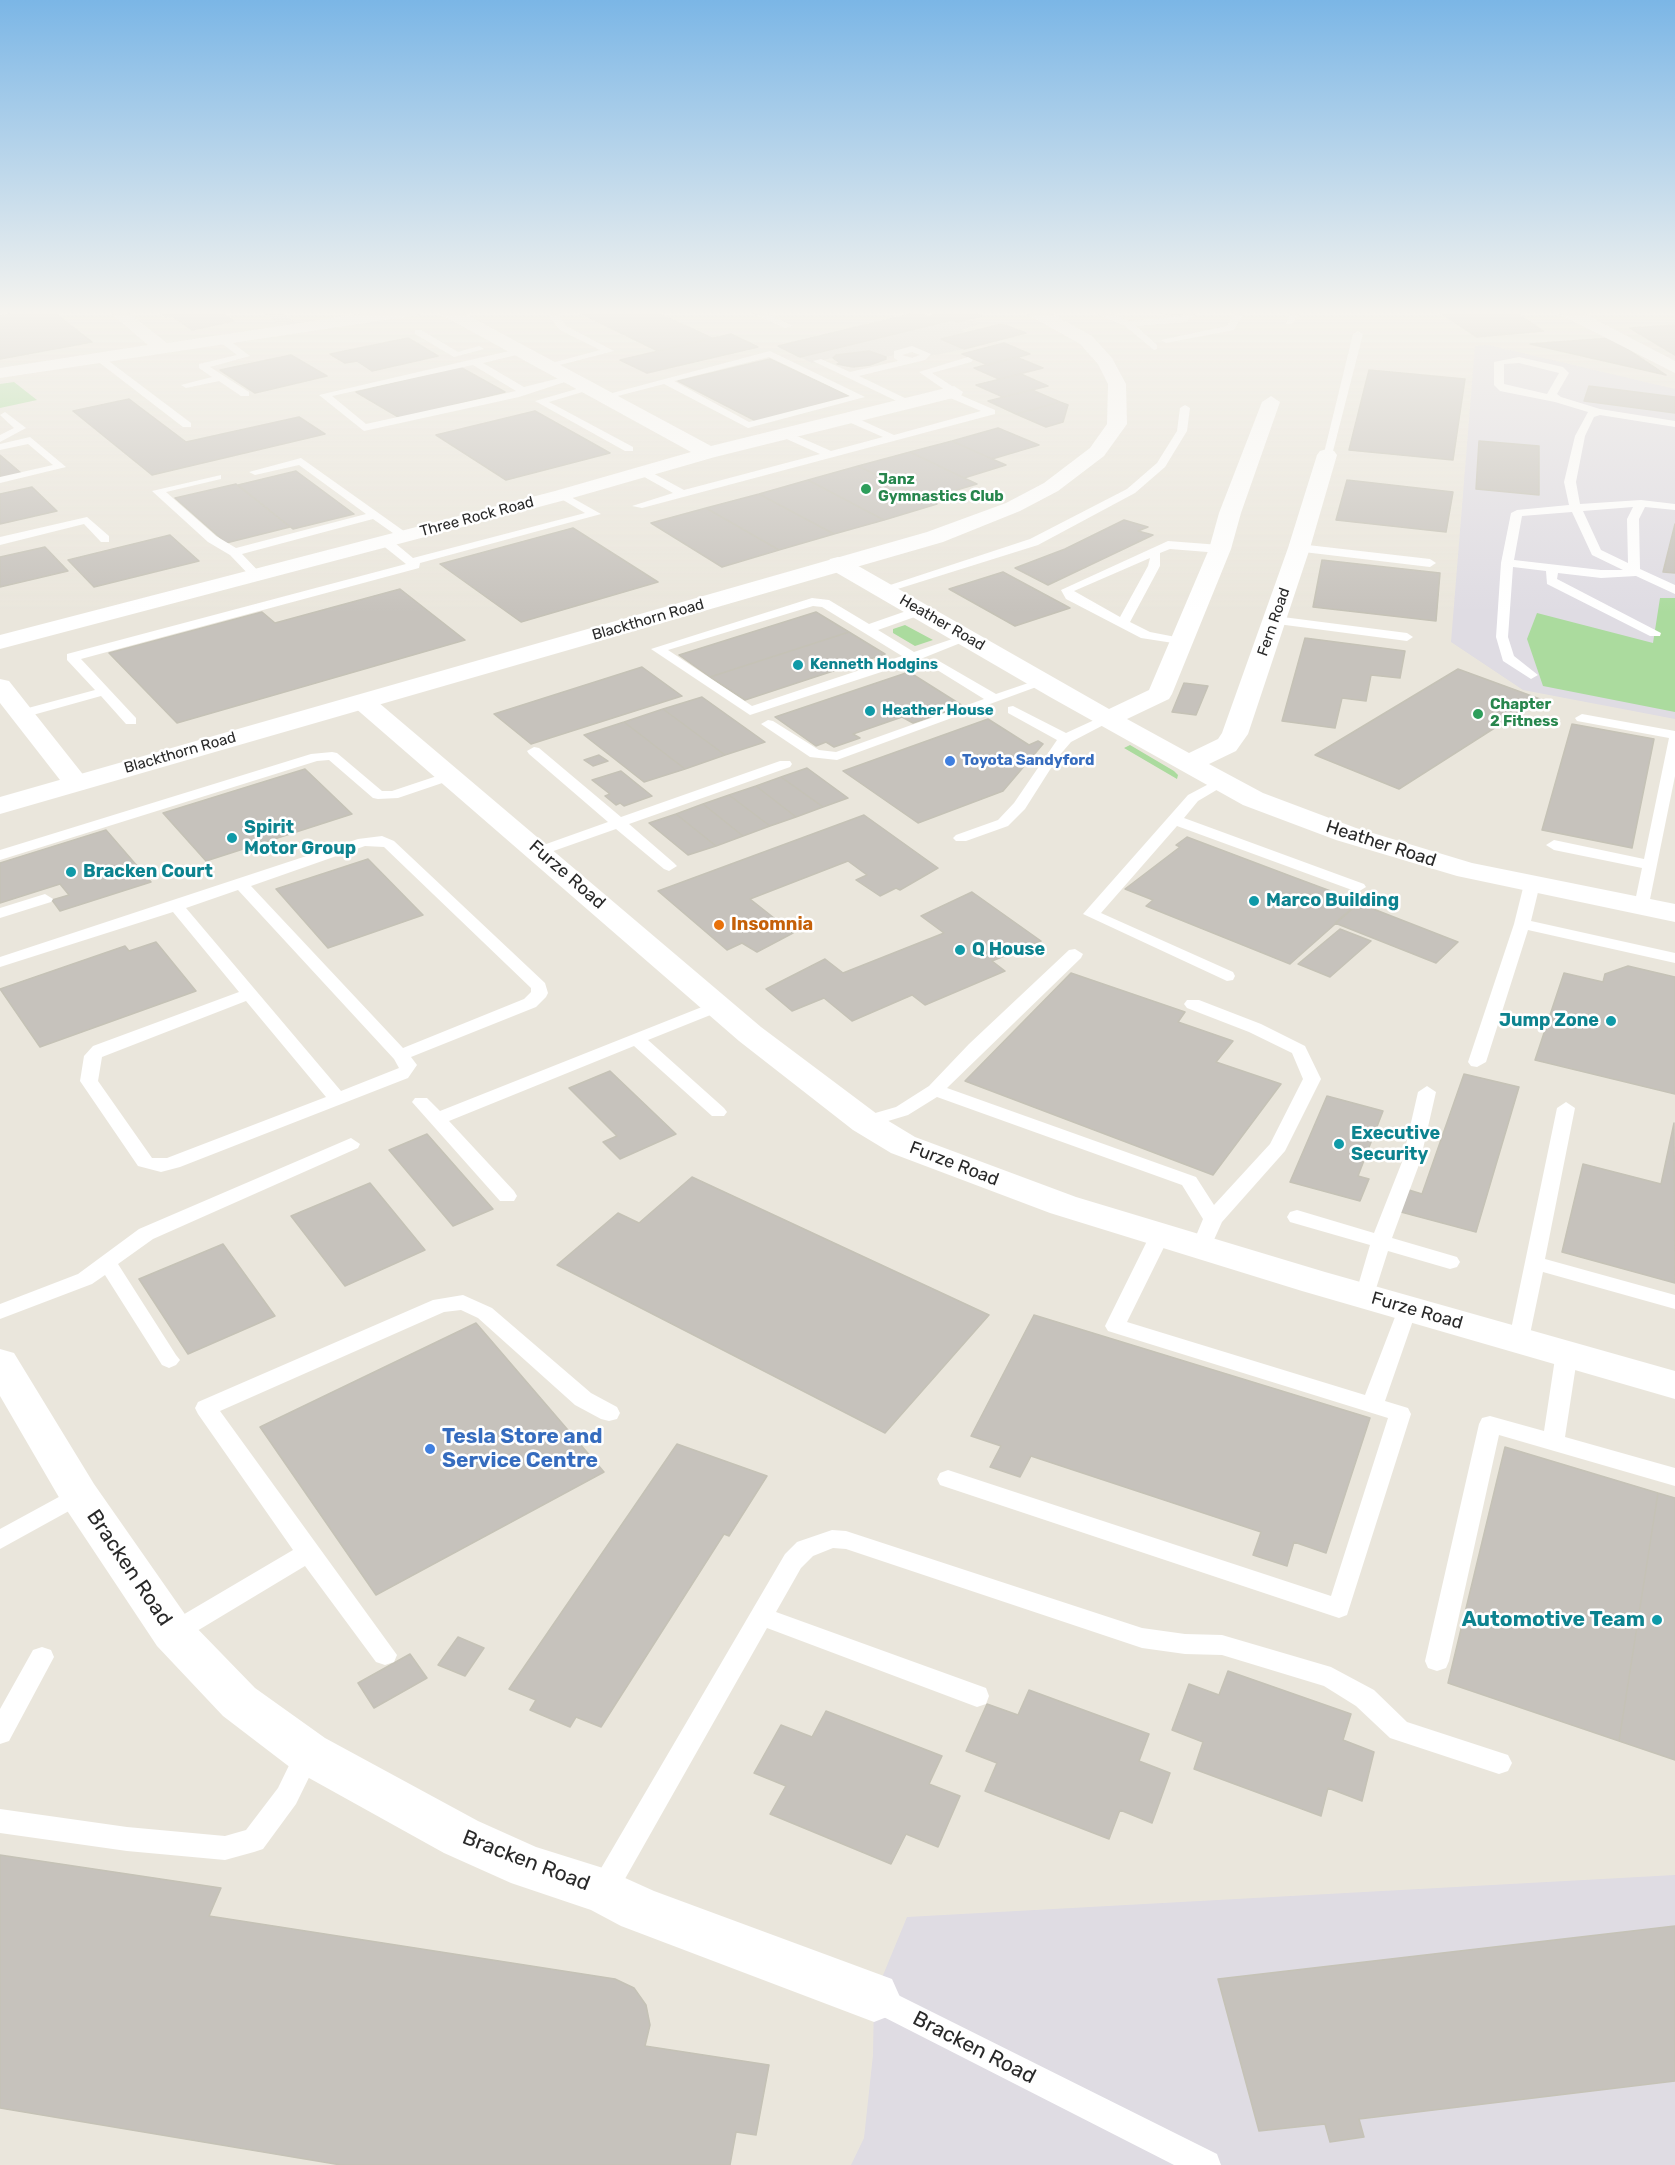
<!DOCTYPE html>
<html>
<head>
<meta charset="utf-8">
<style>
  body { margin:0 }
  canvas { display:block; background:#eae6dc }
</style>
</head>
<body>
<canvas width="1675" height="2165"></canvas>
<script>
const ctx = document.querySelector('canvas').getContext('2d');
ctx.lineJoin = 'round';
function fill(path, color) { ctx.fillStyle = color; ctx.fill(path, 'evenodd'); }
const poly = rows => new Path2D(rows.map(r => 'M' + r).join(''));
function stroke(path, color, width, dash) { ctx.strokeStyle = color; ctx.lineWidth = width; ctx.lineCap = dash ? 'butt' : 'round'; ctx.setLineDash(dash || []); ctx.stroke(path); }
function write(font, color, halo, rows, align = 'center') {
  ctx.font = font + ' Rubik,sans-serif'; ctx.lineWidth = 5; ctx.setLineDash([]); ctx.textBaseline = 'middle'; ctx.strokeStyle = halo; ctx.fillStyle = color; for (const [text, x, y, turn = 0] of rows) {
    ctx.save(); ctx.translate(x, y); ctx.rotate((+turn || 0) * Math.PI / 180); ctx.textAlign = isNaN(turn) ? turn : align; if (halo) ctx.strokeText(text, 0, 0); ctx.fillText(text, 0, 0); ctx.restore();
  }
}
fill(poly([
  [1488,345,1675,389,1675,719,1523,690,1451,642,1475,346],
  [1675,1875,1675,2165,851,2165,864,2138,873,2055,874,1997,907,1917]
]), '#dfdce3');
fill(poly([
  [14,382,37,400,0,408,0,384],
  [1660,598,1675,598,1675,712,1543,686,1527,639,1537,613,1653,643],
  [905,625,933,640,915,646,893,633,893,629],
  [1130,745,1174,771,1178,775,1177,779,1124,748]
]), '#abdb9e');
fill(poly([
  [216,310,278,310,294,321,278,323,264,313,221,313],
  [970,319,979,324,962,330,967,333,942,339,964,349,925,357,917,350,886,357,856,352,812,363,800,357,952,320,958,322]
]), '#dbd8d3');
const building = poly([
  [32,310,51,310,92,342,0,359,0,316,32,310],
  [156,310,216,310,234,321,192,330,172,316,166,317,156,310],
  [574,310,651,310,712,338,658,351,574,310],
  [966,310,982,316,958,322,952,320,800,357,778,346,919,312,929,317,937,315,927,311,931,310,966,310],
  [1132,310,1185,310,1182,315,1132,310],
  [1436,310,1482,310,1488,313,1514,311,1543,331,1477,337,1436,310],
  [1002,324,1026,333,964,349,941,339,1002,324],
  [1675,325,1675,355,1630,328,1675,325],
  [731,334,758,347,647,373,620,360,731,334],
  [408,338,438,356,372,371,357,361,345,363,330,354,408,338],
  [1611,338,1666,375,1530,344,1611,338],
  [1004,343,1030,354,988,365,962,354,1004,343],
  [869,351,886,357,886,359,870,365,853,367,837,364,840,363,833,358,836,355,869,351],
  [291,355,327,376,255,393,220,370,291,355],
  [1016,357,1043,368,999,379,974,368,1016,357],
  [770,359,849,396,756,421,678,381,770,359],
  [460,367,505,392,400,418,356,392,460,367],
  [1369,370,1465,379,1453,460,1349,450,1369,370],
  [1021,374,1048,386,1003,397,976,385,1021,374],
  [1589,386,1675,397,1675,413,1584,401,1589,386],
  [1032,390,1060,402,1016,414,988,401,1032,390],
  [129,399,186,442,299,417,325,434,152,475,73,411,129,399],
  [1060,402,1068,405,1063,422,1046,427,1016,414,1060,402],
  [535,411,610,453,506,480,436,435,535,411],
  [998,428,1039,445,992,459,952,441,998,428],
  [952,441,992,459,1006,465,964,478,910,452,952,441],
  [1479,441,1539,446,1539,495,1476,489,1479,441],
  [910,452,964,478,977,484,926,499,858,466,910,452],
  [0,455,21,473,0,478,0,455],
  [858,466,926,499,937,504,884,520,808,480,858,466],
  [296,471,354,514,293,529,238,485,296,471],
  [808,480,884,520,834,534,759,494,808,480],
  [1347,480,1453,492,1446,532,1336,520,1347,480],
  [236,484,290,527,226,543,175,498,236,484],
  [32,487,57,511,0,524,0,494,32,487],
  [759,494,834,534,779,550,706,508,759,494],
  [706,508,779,550,722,567,651,523,706,508],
  [1124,520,1148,527,1138,531,1153,535,1048,585,1015,568,1065,549,1124,520],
  [1675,524,1675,573,1663,572,1675,524],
  [573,528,658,582,521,622,440,564,573,528],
  [170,535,199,561,94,587,68,560,170,535],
  [45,547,68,571,0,587,0,557,45,547],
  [1322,560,1440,573,1436,621,1313,607,1322,560],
  [1003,572,1070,608,1015,626,949,589,1003,572],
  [400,589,465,640,177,723,109,653,262,612,275,623,400,589],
  [816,612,849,632,710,677,679,655,816,612],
  [849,632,885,654,745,700,710,677,849,632],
  [1305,638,1405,651,1400,678,1371,675,1366,701,1342,698,1335,728,1282,721,1305,638],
  [642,667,682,696,531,744,494,714,642,667],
  [1458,669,1540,699,1399,789,1315,755,1458,669],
  [909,672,963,706,913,723,902,717,853,734,860,738,834,747,826,742,816,746,775,717,909,672],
  [1184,683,1208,686,1196,715,1172,712,1184,683],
  [702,697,765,742,725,755,663,709,702,697],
  [663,709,725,755,685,769,624,722,663,709],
  [988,719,1029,745,1038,741,1043,744,1003,791,918,823,843,771,988,719],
  [624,722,685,769,644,782,584,735,624,722],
  [1572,724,1654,739,1632,848,1542,830,1572,724],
  [599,755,608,761,593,766,584,760,599,755],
  [807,768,848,798,823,807,781,777,807,768],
  [305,769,352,814,206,861,163,813,305,769],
  [621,771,652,796,624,806,620,803,616,805,605,796,610,794,592,780,621,771],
  [781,777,823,807,796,817,756,786,781,777],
  [756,786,796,817,770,826,729,795,756,786],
  [729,795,770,826,743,836,703,804,729,795],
  [703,804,743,836,716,846,676,814,703,804],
  [676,814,716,846,688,855,649,823,676,814],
  [864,815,938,868,900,890,896,888,880,896,856,880,867,875,848,861,750,899,793,933,757,952,742,943,727,950,658,891,864,815],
  [106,830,151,882,60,911,52,900,69,895,60,884,0,903,0,863,106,830],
  [1187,837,1293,877,1360,902,1290,964,1146,906,1153,900,1125,889,1180,847,1176,845,1187,837],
  [368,859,423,915,328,948,276,889,368,859],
  [972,892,1041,941,992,961,1005,971,925,1005,912,995,852,1021,824,998,792,1011,766,989,825,959,843,973,944,933,921,916,972,892],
  [1358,903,1458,942,1436,963,1335,923,1358,903],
  [1340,929,1371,941,1330,977,1298,964,1340,929],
  [156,942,196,991,40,1047,0,989,125,946,129,951,156,942],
  [1628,966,1675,977,1675,1094,1535,1060,1564,973,1603,982,1605,974,1628,966],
  [1071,973,1185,1012,1178,1022,1233,1041,1216,1062,1281,1084,1213,1175,965,1081,1071,973],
  [610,1071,676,1134,620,1159,603,1142,617,1136,569,1088,610,1071],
  [1464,1074,1519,1087,1476,1232,1401,1212,1409,1190,1422,1194,1464,1074],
  [1327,1096,1383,1111,1358,1176,1369,1179,1360,1201,1290,1182,1327,1096],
  [1674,1123,1675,1283,1562,1252,1583,1164,1661,1184,1674,1123],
  [427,1134,493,1209,453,1226,389,1150,427,1134],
  [692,1177,989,1315,885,1433,557,1265,618,1213,639,1223,692,1177],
  [370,1183,425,1250,345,1286,291,1216,370,1183],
  [223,1244,275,1316,188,1354,139,1279,223,1244],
  [1034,1315,1370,1418,1326,1553,1294,1542,1287,1566,1253,1555,1261,1532,1031,1456,1020,1477,990,1467,1001,1446,971,1436,1034,1315],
  [476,1323,604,1472,376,1595,260,1427,476,1323],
  [677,1444,767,1476,729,1536,724,1534,601,1727,576,1717,570,1727,530,1710,536,1700,509,1689,677,1444],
  [1505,1447,1658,1493,1619,1741,1448,1683,1505,1447],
  [1658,1493,1675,1498,1675,1760,1619,1741,1658,1493],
  [458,1637,484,1648,465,1676,438,1665,458,1637],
  [410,1654,427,1678,374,1708,358,1683,410,1654],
  [1228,1671,1351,1714,1343,1740,1374,1752,1362,1801,1328,1788,1321,1816,1194,1769,1203,1742,1172,1730,1189,1684,1219,1695,1228,1671],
  [1029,1690,1149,1734,1139,1761,1170,1773,1152,1823,1120,1810,1109,1839,985,1791,997,1763,966,1751,987,1704,1018,1715,1029,1690],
  [826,1711,942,1756,929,1784,960,1796,938,1847,906,1834,891,1864,770,1814,786,1786,754,1773,781,1725,812,1737,826,1711],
  [0,1855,221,1888,209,1916,615,1979,634,1988,646,2005,650,2025,645,2046,769,2065,756,2135,736,2132,730,2165,341,2165,0,2108,0,1855],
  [1675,1926,1675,2081,1359,2119,1364,2137,1330,2142,1325,2124,1259,2131,1218,1979,1675,1926]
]);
fill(building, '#c6c2bc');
stroke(building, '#c5c2b6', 1.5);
fill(poly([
  [551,310,559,310,560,318,566,326,614,351,548,368,548,364,600,350,560,330,550,318,551,310],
  [746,310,758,310,793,326,785,328,746,310],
  [1089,310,1101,310,1129,321,1180,317,1190,310,1200,310,1186,322,1136,326,1157,345,1157,349,1154,350,1125,326,1089,310],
  [1236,310,1245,310,1234,330,1166,343,1161,340,1227,326,1236,310],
  [1292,310,1301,310,1292,324,1286,324,1292,310],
  [1335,310,1349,310,1350,311,1345,314,1335,310],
  [415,330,421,330,458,352,479,346,484,349,454,357,415,334,415,330],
  [1358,331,1363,334,1332,455,1323,457,1353,334,1358,331],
  [220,338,226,338,250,356,210,367,249,392,249,396,241,396,219,381,186,388,181,385,212,377,199,368,199,364,237,355,220,342,220,338],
  [912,346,931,354,925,360,859,376,911,401,911,405,907,406,813,361,821,359,850,372,898,361,894,358,894,351,912,346],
  [912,352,920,355,912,358,902,355,912,352],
  [522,348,525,349,525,353,483,363,524,387,572,375,577,378,519,397,364,431,319,395,522,348],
  [473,365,516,391,366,424,332,396,473,365],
  [770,351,865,397,748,428,664,384,606,399,601,396,770,351],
  [769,357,850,396,749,422,674,381,769,357],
  [96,356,102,356,191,423,191,427,183,427,96,360,96,356],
  [968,357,973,360,971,362,932,373,958,390,958,394,995,410,995,414,642,508,632,506,673,493,639,474,639,470,647,470,684,490,820,454,780,436,780,432,788,432,831,451,883,437,844,420,844,416,852,416,894,435,981,411,943,395,945,390,919,372,968,357],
  [1519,357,1563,367,1569,373,1557,394,1561,397,1600,409,1675,421,1675,427,1600,415,1594,417,1585,436,1576,482,1580,504,1641,500,1675,504,1675,510,1645,507,1639,519,1640,569,1675,585,1675,594,1636,576,1601,578,1558,573,1557,579,1661,633,1660,636,1650,636,1547,584,1546,571,1513,567,1508,637,1514,656,1538,675,1531,679,1503,661,1496,637,1501,563,1511,513,1517,510,1569,505,1564,482,1575,436,1588,412,1555,402,1500,391,1494,385,1494,362,1519,357],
  [1519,363,1559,373,1547,394,1504,384,1504,364,1519,363],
  [1633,507,1627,519,1628,563,1601,550,1583,511,1633,507],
  [1572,512,1592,555,1623,570,1601,570,1514,560,1522,516,1572,512],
  [587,386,596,388,549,402,633,447,633,451,625,451,535,401,587,386],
  [1185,405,1190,408,1187,431,1165,467,1135,493,1038,545,888,592,880,592,878,589,1030,539,1127,489,1157,463,1177,431,1180,408,1185,405],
  [5,412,26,428,0,442,0,435,14,428,0,415,5,412],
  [30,437,66,467,0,483,0,477,53,465,28,444,0,450,0,444,30,437],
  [301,458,408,534,408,538,400,538,373,519,242,554,263,576,257,580,253,579,230,555,208,542,152,491,221,475,221,479,166,492,216,536,236,548,366,514,299,465,255,475,249,472,301,458],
  [562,492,601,514,420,563,419,568,81,659,136,718,136,724,126,724,101,696,22,718,15,714,17,711,95,690,67,660,67,654,406,564,381,544,381,538,389,538,413,558,585,513,558,497,556,495,562,492],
  [87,517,109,536,109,542,101,542,84,524,0,545,0,537,87,517],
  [1168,541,1220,545,1226,549,1220,553,1170,549,1160,553,1160,566,1130,622,1150,632,1186,639,1186,645,1141,638,1066,599,1061,590,1168,541],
  [1150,558,1148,566,1120,617,1074,591,1150,558],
  [1299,544,1430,559,1436,563,1430,567,1295,551,1293,548,1299,544],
  [812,598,829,600,869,624,915,608,923,608,923,614,878,630,914,652,967,634,973,638,918,660,750,715,651,649,812,598],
  [813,606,822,607,902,656,752,706,668,650,813,606],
  [1275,616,1407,633,1413,637,1407,641,1270,623,1269,620,1275,616],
  [939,661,996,694,1043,678,1050,682,837,760,810,757,761,724,768,720,773,721,819,750,836,752,984,699,934,668,934,662,939,661],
  [1013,706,1066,733,1103,716,1108,715,1115,719,1071,742,1058,757,1025,809,1008,826,966,841,956,841,953,838,956,835,998,820,1014,803,1057,740,1008,713,1008,707,1013,706],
  [1582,714,1675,731,1675,776,1648,909,1642,911,1634,906,1642,868,1554,850,1546,845,1554,840,1644,859,1669,738,1577,721,1575,718,1582,714],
  [534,747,539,748,621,817,780,761,790,761,792,764,790,767,629,824,674,863,677,866,669,871,664,869,616,829,545,854,535,854,532,851,535,848,608,822,529,754,527,751,534,747],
  [332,752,337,753,382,791,392,791,452,771,459,775,457,778,398,798,378,799,373,798,329,760,317,761,0,860,0,850,311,754,332,752],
  [1220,778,1225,779,1227,782,1225,785,1198,801,1184,818,1364,884,1366,887,1358,892,1352,890,1177,826,1101,913,1233,972,1235,976,1233,980,1227,981,1083,914,1188,795,1220,778],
  [382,836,394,841,545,983,548,993,546,997,536,1007,411,1057,417,1065,408,1078,180,1167,161,1172,138,1166,80,1081,84,1056,93,1046,239,992,173,912,0,967,0,957,358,839,382,836],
  [365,846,384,847,531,988,531,992,524,999,403,1048,251,886,365,846],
  [238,890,394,1059,399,1068,341,1091,186,908,238,890],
  [246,1001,326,1097,167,1158,152,1158,98,1081,102,1057,246,1001],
  [1532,879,1540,884,1531,921,1675,953,1675,963,1528,930,1486,1062,1477,1067,1471,1066,1468,1062,1514,924,1524,884,1532,879],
  [45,894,53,899,51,902,0,918,0,908,45,894],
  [1075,949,1083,954,1081,958,947,1088,1196,1177,1214,1205,1270,1144,1303,1079,1292,1053,1249,1032,1187,1008,1184,1004,1187,1000,1199,1000,1261,1024,1305,1046,1321,1079,1285,1151,1222,1222,1208,1253,1194,1253,1191,1248,1203,1219,1182,1185,937,1097,908,1115,865,1128,856,1122,858,1118,896,1107,929,1086,969,1044,1069,950,1075,949],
  [717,1001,726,1006,723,1010,648,1040,724,1108,727,1112,724,1116,712,1116,634,1046,449,1121,514,1191,517,1196,514,1201,500,1201,412,1102,415,1098,427,1098,440,1111,717,1001],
  [1427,1086,1436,1092,1420,1162,1392,1238,1457,1257,1460,1262,1457,1267,1450,1269,1388,1251,1372,1301,1358,1301,1355,1296,1370,1245,1290,1222,1287,1217,1290,1212,1297,1210,1374,1233,1402,1162,1418,1092,1427,1086],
  [1566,1102,1575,1108,1545,1259,1675,1295,1675,1309,1543,1272,1529,1339,1526,1344,1519,1346,1512,1344,1509,1339,1557,1108,1566,1102],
  [351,1138,360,1144,358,1148,153,1239,118,1264,176,1355,180,1360,176,1365,169,1368,162,1365,105,1275,92,1284,0,1319,0,1304,78,1274,139,1229,351,1138],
  [1160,1228,1167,1230,1170,1235,1127,1322,1365,1395,1400,1304,1407,1302,1414,1304,1417,1309,1385,1401,1408,1408,1411,1414,1347,1615,1339,1618,940,1485,937,1479,940,1473,948,1470,1331,1596,1388,1418,1108,1331,1105,1326,1150,1235,1153,1230,1160,1228],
  [463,1295,492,1308,591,1393,617,1407,620,1413,617,1419,609,1421,601,1419,575,1405,478,1318,461,1310,444,1312,220,1411,397,1655,394,1662,385,1665,376,1662,305,1566,182,1640,173,1643,164,1640,161,1633,164,1626,293,1550,198,1414,195,1408,198,1402,433,1300,463,1295],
  [1567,1344,1574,1347,1578,1352,1565,1437,1675,1468,1675,1486,1499,1435,1449,1661,1446,1668,1437,1671,1428,1668,1425,1661,1479,1424,1482,1418,1490,1416,1544,1431,1556,1352,1560,1347,1567,1344],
  [79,1486,87,1489,90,1495,87,1501,0,1549,0,1529,79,1486],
  [832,1530,846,1531,1142,1628,1185,1634,1222,1635,1331,1667,1374,1690,1407,1722,1508,1755,1512,1763,1508,1771,1499,1774,1390,1738,1356,1706,1324,1686,1222,1655,1185,1654,1142,1648,846,1549,833,1548,813,1556,801,1568,776,1612,986,1688,989,1696,986,1704,977,1707,767,1628,613,1900,603,1904,593,1900,589,1891,593,1882,785,1554,797,1542,832,1530],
  [42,1647,51,1650,54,1657,9,1741,0,1744,0,1709,33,1650,42,1647],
  [308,1742,317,1745,321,1753,296,1804,263,1849,254,1852,225,1860,127,1851,0,1833,0,1809,127,1827,225,1836,246,1830,278,1788,299,1745,308,1742],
  [874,1983,1217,2154,1221,2165,1174,2165,864,2007,860,1997,864,1987,874,1983]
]), '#fff');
fill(poly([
  [107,310,125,310,167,343,387,310,426,310,418,315,0,378,0,368,148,345,107,310],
  [438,310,458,310,711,446,954,386,963,392,961,396,715,457,569,499,0,649,0,635,555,491,691,452,440,314,438,310],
  [1557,310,1577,310,1675,361,1675,373,1559,314,1557,310],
  [1271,396,1280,402,1241,513,1231,549,1172,694,1169,699,1127,719,1189,753,1218,739,1222,733,1288,548,1317,455,1320,451,1327,449,1334,451,1337,455,1310,548,1248,734,1236,751,1209,764,1263,793,1356,828,1472,863,1675,904,1675,922,1457,876,1336,840,1243,805,1050,697,830,569,827,564,830,559,838,557,846,559,1109,709,1149,690,1209,549,1219,513,1262,402,1271,396],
  [0,679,9,681,85,777,89,783,85,789,76,791,67,789,0,703,0,679],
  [363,694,372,697,761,1027,877,1114,915,1137,1076,1197,1325,1272,1675,1371,1675,1399,1302,1291,1050,1213,891,1153,853,1130,739,1041,354,707,350,702,354,697,363,694],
  [0,1349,14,1353,94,1484,189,1620,255,1688,325,1738,478,1821,536,1847,603,1868,654,1891,892,1979,900,1997,892,2015,874,2022,621,1926,591,1910,511,1883,444,1853,291,1768,223,1716,157,1646,64,1506,0,1396,0,1349]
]), '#fff');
fill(poly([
  [1025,310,1045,310,1092,336,1112,358,1126,384,1127,424,1104,456,1058,491,1020,511,943,542,0,814,0,797,927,532,1006,503,1044,483,1090,448,1107,424,1108,384,1098,364,1080,344,1027,314,1025,310]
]), '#fff');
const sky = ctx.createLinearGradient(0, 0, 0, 613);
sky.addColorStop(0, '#7bb6e6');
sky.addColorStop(0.51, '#f6f4ef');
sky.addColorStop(1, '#f6f4ef00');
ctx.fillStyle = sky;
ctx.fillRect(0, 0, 1675, 613);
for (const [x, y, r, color] of [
  [866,489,6,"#2e9e5b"],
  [798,665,6,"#0f9aa8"],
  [870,711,6,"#0f9aa8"],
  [1478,714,6,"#2e9e5b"],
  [950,761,6,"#3f7fe0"],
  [232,838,6,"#0f9aa8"],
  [71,872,6,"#0f9aa8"],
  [1254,901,6,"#0f9aa8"],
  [719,925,6,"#e8710a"],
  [960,950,6,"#0f9aa8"],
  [1611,1021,6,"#0f9aa8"],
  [1339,1144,6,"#0f9aa8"],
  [430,1449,6,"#3f7fe0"],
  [1657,1620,6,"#0f9aa8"]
]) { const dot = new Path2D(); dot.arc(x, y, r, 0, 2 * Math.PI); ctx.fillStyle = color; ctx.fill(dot); stroke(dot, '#fff', 2); }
write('bold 15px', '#27864d', '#fff', [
  ["Janz",878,480],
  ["Gymnastics Club",878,497],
  ["Chapter",1490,705],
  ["2 Fitness",1490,722]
], 'left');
write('15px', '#292929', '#fff', [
  ["Three Rock Road",477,517,-15],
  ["Blackthorn Road",648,620,-16],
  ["Fern Road",1274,622,-71],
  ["Heather Road",942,623,30],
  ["Blackthorn Road",180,753,-16]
]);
write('bold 15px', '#0d838f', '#fff', [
  ["Kenneth Hodgins",810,665],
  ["Heather House",882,711]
], 'left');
write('bold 15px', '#366cbe', '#fff', [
  ["Toyota Sandyford",962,761]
], 'left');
write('bold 18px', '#0d838f', '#fff', [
  ["Spirit",244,828],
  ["Motor Group",244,849],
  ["Bracken Court",83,872],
  ["Marco Building",1266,901],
  ["Q House",972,950],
  ["Jump Zone",1599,1021,"right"],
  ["Executive",1351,1134],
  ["Security",1351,1155]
], 'left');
write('18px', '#292929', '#fff', [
  ["Heather Road",1381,844,18],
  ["Furze Road",567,875,41],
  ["Furze Road",954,1164,21],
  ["Furze Road",1417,1311,16]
]);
write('bold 18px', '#c56008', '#fff', [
  ["Insomnia",731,925]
], 'left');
write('bold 21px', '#366cbe', '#fff', [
  ["Tesla Store and",442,1437],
  ["Service Centre",442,1461]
], 'left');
write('21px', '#292929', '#fff', [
  ["Bracken Road",129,1568,56],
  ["Bracken Road",526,1861,21],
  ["Bracken Road",974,2048,27]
]);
write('bold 21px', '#0d838f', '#fff', [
  ["Automotive Team",1645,1620]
], 'right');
</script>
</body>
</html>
